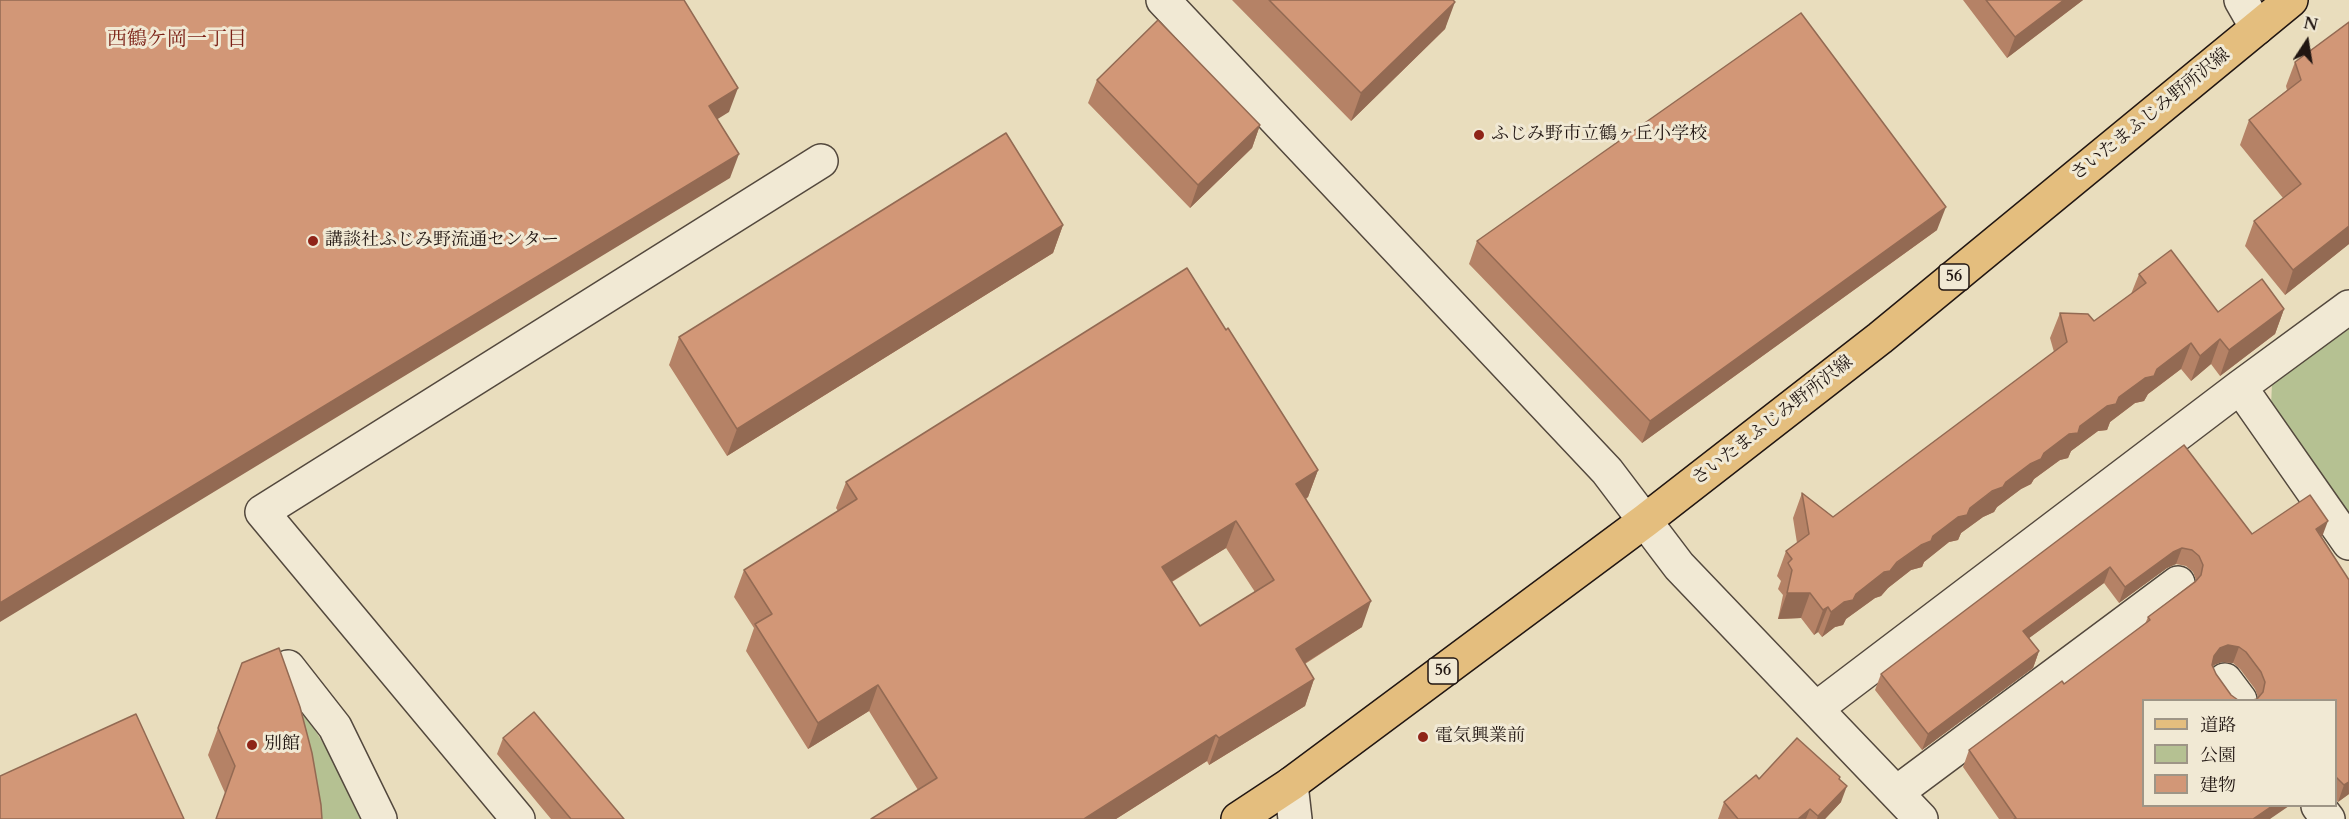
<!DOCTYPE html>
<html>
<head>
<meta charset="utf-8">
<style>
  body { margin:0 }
  #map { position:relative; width:2349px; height:819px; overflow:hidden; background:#e9ddbd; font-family:Cardo,"Noto Serif JP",serif }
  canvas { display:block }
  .legend { position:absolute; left:2142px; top:699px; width:195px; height:108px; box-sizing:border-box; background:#f1e9d4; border:2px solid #9e9586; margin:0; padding:8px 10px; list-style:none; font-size:18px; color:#211612 }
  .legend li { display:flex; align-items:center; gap:12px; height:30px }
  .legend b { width:30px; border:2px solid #9e9586 }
  .north { position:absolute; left:2277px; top:12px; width:60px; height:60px; -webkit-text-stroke:4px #f1e9d4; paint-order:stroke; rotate:12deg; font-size:16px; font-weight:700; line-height:24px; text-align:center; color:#211612 }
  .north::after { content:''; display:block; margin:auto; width:21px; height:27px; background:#211612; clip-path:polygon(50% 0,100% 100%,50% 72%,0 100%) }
</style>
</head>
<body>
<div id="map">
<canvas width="2349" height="819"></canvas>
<ul class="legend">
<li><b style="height:8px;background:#e4be7e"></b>道路</li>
<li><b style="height:16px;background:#b5c192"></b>公園</li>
<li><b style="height:16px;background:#d29777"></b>建物</li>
</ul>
<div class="north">N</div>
</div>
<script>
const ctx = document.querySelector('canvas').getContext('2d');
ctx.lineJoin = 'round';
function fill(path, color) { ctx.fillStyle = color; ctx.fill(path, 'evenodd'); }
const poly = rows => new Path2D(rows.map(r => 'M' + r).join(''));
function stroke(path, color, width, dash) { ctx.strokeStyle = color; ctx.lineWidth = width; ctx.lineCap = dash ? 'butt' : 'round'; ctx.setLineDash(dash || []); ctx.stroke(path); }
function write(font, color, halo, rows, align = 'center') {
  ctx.font = font + ' Cardo,"Noto Serif JP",serif'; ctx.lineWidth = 6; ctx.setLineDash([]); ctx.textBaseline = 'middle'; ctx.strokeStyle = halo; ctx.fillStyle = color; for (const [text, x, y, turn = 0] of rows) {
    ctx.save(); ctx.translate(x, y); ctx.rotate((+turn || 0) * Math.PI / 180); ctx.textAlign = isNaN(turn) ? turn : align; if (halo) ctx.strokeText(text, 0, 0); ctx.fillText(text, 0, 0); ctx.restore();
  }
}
fill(poly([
  [2349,326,2349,518,2271,406,2272,384],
  [273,677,315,730,329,753,360,819,313,819]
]), '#b5c192');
const minor = poly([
  [1163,0,1607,471,1679,566,1921,819],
  [2241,0,2257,28],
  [2240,387,2349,543],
  [288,667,335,727,380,819],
  [2225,680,2240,700],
  [1817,708,2240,387,2349,307],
  [1291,784,1295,819],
  [1896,793,2178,583],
  [2318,806,2328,819],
  [518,819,262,512,821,161]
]);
const major = poly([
  [1238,819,1291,784,1646,520,1880,338,2291,0]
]);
stroke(minor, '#53483d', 36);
stroke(major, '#211612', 36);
stroke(minor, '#f1e9d4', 33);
stroke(major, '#e4be7e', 33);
fill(poly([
  [1232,0,1453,0,1445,29,1351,121],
  [1963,0,2083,0,2007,58],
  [2349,22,2349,244,2285,295,2245,246,2254,221,2283,198,2240,145,2249,120,2287,90,2286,86,2295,62],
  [1097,80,1260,125,1252,148,1190,208,1088,103],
  [1063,225,1053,253,727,456,669,365,679,337],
  [1937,230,1642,443,1469,264,1477,241],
  [2139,274,2218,312,2284,309,2275,334,2220,376,2211,364,2191,381,2181,369,2148,394,2144,401,2135,403,2110,422,2107,430,2098,431,2071,451,2068,458,2060,460,2034,479,2031,484,2021,489,1997,507,1994,512,1983,517,1961,533,1958,540,1949,542,1924,562,1922,567,1911,570,1888,588,1881,596,1875,598,1846,619,1843,625,1835,627,1822,637,1818,632,1814,635,1801,618,1778,619,1783,595,1778,589,1781,581,1777,576,1786,551,1797,543,1793,518,1802,493,1833,517,2054,352,2050,338,2060,313,2094,321,2131,294],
  [1226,330,1318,470,1308,497,1306,499,1362,627,1305,664,1314,679,1305,706,1209,765,1207,761,1116,819,871,819,918,790,869,711,808,749,746,651,754,628,734,597,744,570,838,511,836,508,846,482],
  [1226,548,1255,592,1200,626,1172,582],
  [2184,445,2252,534,2322,537,2349,580,2349,794,2338,802,2336,799,2336,700,2257,699,2258,697,2255,689,2240,669,2233,663,2222,662,2214,665,2213,667,2270,819,1999,819,1963,767,1969,750,2064,684,2145,624,2148,617,2196,580,2193,572,2186,566,2176,564,2167,568,2119,603,2104,583,2029,638,2039,651,2033,668,1922,750,1875,690,1881,674],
  [218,728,322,819,225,793,208,755],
  [503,738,624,819,551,819,497,754],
  [1759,779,1839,779,1841,802,1825,819,1718,819,1724,802]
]), '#b58266');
fill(poly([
  [2064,0,2083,0,2007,58,2015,37],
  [1455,2,1445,29,1351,121,1361,93],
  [738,88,729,112,700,130,709,106],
  [1260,125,1252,148,1190,208,1198,185],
  [739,154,730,178,0,622,0,603],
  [1946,207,1937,230,1642,443,1650,421],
  [1063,225,1053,253,727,456,737,429],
  [2349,226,2349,244,2285,295,2293,270],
  [2284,309,2275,334,2220,376,2229,350],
  [2220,339,2211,364,2191,381,2200,356],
  [2191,343,2181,369,2148,394,2144,401,2135,403,2110,422,2107,430,2098,431,2071,451,2068,458,2060,460,2034,479,2031,484,2021,489,1997,507,1994,512,1983,517,1961,533,1958,540,1949,542,1924,562,1922,567,1911,570,1888,588,1881,596,1875,598,1846,619,1843,625,1835,627,1822,637,1831,612],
  [1318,470,1308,497,1286,511,1296,484],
  [1236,521,1226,548,1153,593,1162,567],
  [2328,521,2322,537,2316,529],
  [2182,548,2176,564,2167,568,2119,603,2125,587,2173,552],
  [2110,567,2104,583,2017,647,2023,631],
  [1787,593,1810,593,1801,618,1778,619],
  [1371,601,1362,627,1286,675,1296,649],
  [1828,607,1818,632,1814,635,1823,610],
  [2228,645,2239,647,2233,663,2222,662,2214,665,2208,672,2214,656,2220,648],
  [2039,651,2033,668,1922,750,1928,734],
  [1314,679,1305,706,1209,765,1219,738],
  [878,685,869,711,808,749,818,723],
  [1216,735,1207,761,1116,819,1084,819],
  [2349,782,2349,794,2338,802,2344,785],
  [1847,786,1841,802,1825,819,1817,819,1818,816],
  [2272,806,2289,806,2270,819,2253,819],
  [1810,809,1806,819,1798,819]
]), '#936a53');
const building = poly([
  [0,0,684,0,738,88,709,106,739,154,0,603,0,0],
  [1269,0,1453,0,1455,2,1361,93,1269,0],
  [1986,0,2064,0,2015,37,1986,0],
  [1801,13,1946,207,1650,421,1477,241,1801,13],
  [1158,20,1260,125,1198,185,1097,80,1158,20],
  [2349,22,2349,226,2293,270,2254,221,2301,184,2249,120,2301,80,2295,62,2349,22],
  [1006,133,1063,225,737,429,679,337,1006,133],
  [2171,250,2218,312,2262,279,2284,309,2229,350,2220,339,2200,356,2191,343,2157,369,2154,376,2145,378,2119,397,2116,404,2107,406,2080,426,2078,433,2069,434,2044,453,2041,459,2030,464,2006,482,2003,487,1992,491,1970,508,1967,515,1958,517,1933,536,1931,541,1921,545,1897,562,1890,571,1884,572,1856,594,1853,600,1844,602,1831,612,1828,607,1823,610,1810,593,1787,593,1792,570,1788,563,1792,559,1786,551,1809,534,1802,493,1833,517,2067,342,2060,313,2088,314,2094,321,2146,283,2139,274,2171,250],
  [1187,268,1226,330,1228,328,1318,470,1296,484,1371,601,1296,649,1314,679,1219,738,1216,735,1084,819,871,819,937,778,878,685,818,723,755,624,772,614,744,570,857,499,846,482,1187,268],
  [1236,521,1274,580,1200,626,1162,567,1236,521],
  [2184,445,2252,534,2310,495,2328,521,2316,529,2349,580,2349,782,2344,785,2336,777,2336,700,2253,700,2257,699,2263,692,2265,682,2261,672,2246,652,2239,647,2228,645,2220,648,2214,656,2212,665,2216,674,2231,695,2238,700,2144,700,2144,806,2272,806,2253,819,2014,819,2016,818,1969,750,2062,681,2064,684,2150,620,2148,617,2195,582,2201,575,2203,565,2199,556,2192,550,2182,548,2173,552,2125,587,2110,567,2023,631,2039,651,1928,734,1881,674,2184,445],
  [279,648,300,707,312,753,321,805,322,819,216,819,235,766,218,728,242,663,279,648],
  [534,712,624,819,571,819,503,738,534,712],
  [136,714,184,819,0,819,0,776,136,714],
  [1797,738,1840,777,1839,779,1847,786,1818,816,1810,809,1798,819,1738,819,1724,802,1756,775,1759,779,1797,738]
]);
fill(building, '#d29777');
stroke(building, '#936a53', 1.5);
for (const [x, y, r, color] of [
  [1479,135,6,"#8f2418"],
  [313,241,6,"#8f2418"],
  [1423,737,6,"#8f2418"],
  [252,745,6,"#8f2418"]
]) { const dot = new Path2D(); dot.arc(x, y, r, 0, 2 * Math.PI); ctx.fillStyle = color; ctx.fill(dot); stroke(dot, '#f1e9d4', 2); }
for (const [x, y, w] of [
  [1954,277,30],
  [1443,671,30]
]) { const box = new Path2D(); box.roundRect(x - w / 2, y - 13, w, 26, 4.5); ctx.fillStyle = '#f1e9d4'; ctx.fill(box); stroke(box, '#211612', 1.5); }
write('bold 16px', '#211612', null, [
  ["56",1954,277],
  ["56",1443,671]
]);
write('18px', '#211612', '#f1e9d4', [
  ["さいたまふじみ野所沢線",2151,115,-39],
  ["さいたまふじみ野所沢線",1773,421,-38]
]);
write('18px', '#211612', '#f1e9d4', [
  ["ふじみ野市立鶴ヶ丘小学校",1491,135],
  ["講談社ふじみ野流通センター",325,241],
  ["電気興業前",1435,737],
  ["別館",264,745]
], 'left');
write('20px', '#7a1f14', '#f1e9d4', [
  ["西鶴ケ岡一丁目",177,40]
]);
</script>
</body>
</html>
